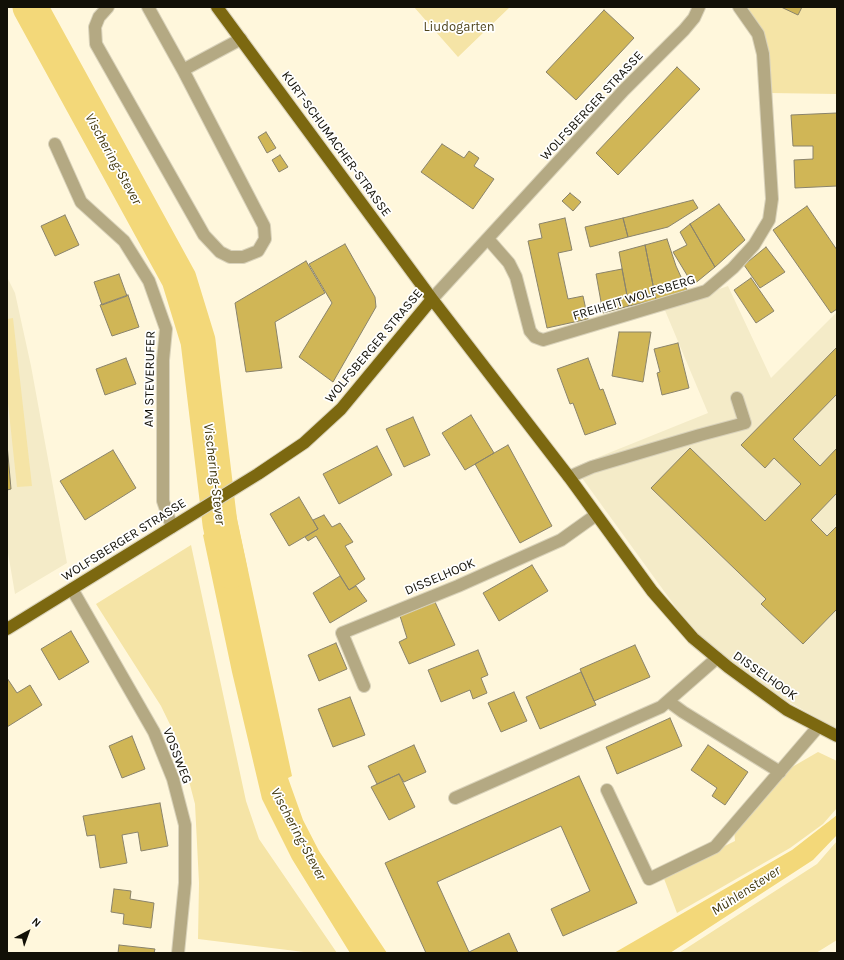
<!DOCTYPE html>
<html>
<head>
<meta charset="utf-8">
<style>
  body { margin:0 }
  #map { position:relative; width:844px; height:960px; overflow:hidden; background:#fff7dc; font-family:Karla,sans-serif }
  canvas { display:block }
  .frame { position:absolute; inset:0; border:8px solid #121007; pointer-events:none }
  .north { position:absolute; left:8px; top:912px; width:40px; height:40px; -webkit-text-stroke:3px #fff; paint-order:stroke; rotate:41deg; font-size:11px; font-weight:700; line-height:16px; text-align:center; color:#121007 }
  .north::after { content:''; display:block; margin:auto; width:14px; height:18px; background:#121007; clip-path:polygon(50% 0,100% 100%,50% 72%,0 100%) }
</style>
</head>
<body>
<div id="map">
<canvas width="844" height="960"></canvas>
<div class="frame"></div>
<div class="north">N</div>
</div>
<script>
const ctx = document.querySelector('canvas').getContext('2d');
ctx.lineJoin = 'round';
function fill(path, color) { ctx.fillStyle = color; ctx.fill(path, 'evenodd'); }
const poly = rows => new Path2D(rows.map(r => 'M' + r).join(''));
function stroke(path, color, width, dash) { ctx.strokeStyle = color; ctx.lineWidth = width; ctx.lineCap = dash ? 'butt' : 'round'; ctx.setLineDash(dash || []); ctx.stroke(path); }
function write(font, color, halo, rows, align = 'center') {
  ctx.font = font + ' Karla,sans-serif'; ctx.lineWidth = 3.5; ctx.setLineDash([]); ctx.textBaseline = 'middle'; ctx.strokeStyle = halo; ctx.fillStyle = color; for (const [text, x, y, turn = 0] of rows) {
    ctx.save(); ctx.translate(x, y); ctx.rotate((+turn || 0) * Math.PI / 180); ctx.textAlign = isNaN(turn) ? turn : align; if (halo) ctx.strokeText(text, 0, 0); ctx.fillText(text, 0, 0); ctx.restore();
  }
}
fill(poly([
  [7,277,15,293,31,366,67,563,15,594,7,547],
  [728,286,771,378,837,312,837,729,759,685,693,631,574,467,708,413,664,308]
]), '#f4ebc8');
fill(poly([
  [414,7,510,7,458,57],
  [748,7,837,7,837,94,770,93],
  [13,318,32,486,17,487,7,394,7,319],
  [191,545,246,801,259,839,337,953,312,953,198,939,199,883,195,804,179,743,161,706,96,604],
  [818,752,837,761,837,808,823,824,790,848,677,913,663,876,735,841,734,830,780,774],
  [837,841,837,940,816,953,679,953,817,864]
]), '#f5e4a6');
fill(poly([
  [236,514,292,776,288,778,303,820,319,851,387,953,350,953,292,859,262,799,232,672,203,535],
  [837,815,837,835,813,860,670,953,614,953,792,850]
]), '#f3d879');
stroke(poly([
  [30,7,179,279,198,341,220,524,230,571]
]), '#f3d879', 35);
const building = poly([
  [781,7,802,7,798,15,781,7],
  [604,10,634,38,576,100,546,72,604,10],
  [677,67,700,89,618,175,596,153,677,67],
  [837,113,837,186,795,188,794,160,813,159,813,146,793,146,791,115,837,113],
  [266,132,276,148,267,153,258,137,266,132],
  [442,144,464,158,469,151,479,158,474,166,494,179,473,209,421,172,442,144],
  [280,155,288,167,279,172,272,160,280,155],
  [570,193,581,202,573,211,562,201,570,193],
  [693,200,698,208,668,227,628,237,623,218,693,200],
  [719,204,745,240,715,267,690,224,719,204],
  [807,206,837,250,837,309,831,313,773,230,807,206],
  [65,215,79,245,55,256,41,226,65,215],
  [565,218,572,250,558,253,568,299,583,296,588,319,547,328,528,241,542,238,539,224,565,218],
  [623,218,628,237,590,247,585,227,623,218],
  [690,224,715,267,693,285,673,252,687,245,680,232,690,224],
  [667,239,676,266,687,290,656,300,645,245,667,239],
  [345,244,375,297,376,307,333,382,299,357,332,303,309,264,345,244],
  [645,245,656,300,629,306,619,252,645,245],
  [766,247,785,272,760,288,744,265,766,247],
  [306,261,325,293,275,322,282,368,246,372,235,303,306,261],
  [622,269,629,306,603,313,596,274,622,269],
  [119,274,127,296,102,305,94,282,119,274],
  [751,278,774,311,756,323,734,290,751,278],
  [128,295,139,327,112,336,100,305,128,295],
  [619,332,651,332,643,382,612,376,619,332],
  [678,343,689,388,662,395,657,373,660,372,654,349,678,343],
  [837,347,837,394,793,439,820,466,837,448,837,493,811,520,827,536,837,526,837,609,803,644,761,604,766,599,651,488,690,448,765,521,801,484,774,458,765,468,741,445,837,347],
  [126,358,136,384,105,395,96,369,126,358],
  [588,358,600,390,603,389,616,424,585,435,573,403,570,404,557,369,588,358],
  [471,415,494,453,465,470,442,433,471,415],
  [413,417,430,455,404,467,386,429,413,417],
  [7,444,11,489,7,490,7,444],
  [508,445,552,526,520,543,475,464,508,445],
  [377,446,392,475,339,504,323,474,377,446],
  [113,450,136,488,85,520,60,481,113,450],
  [299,497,318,529,289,546,270,514,299,497],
  [324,515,332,527,340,523,353,542,345,546,365,579,349,590,316,536,308,541,305,537,318,529,313,520,324,515],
  [532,565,548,591,499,621,483,593,532,565],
  [340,576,349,590,356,586,367,601,330,623,313,593,340,576],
  [435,602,455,645,409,664,399,642,407,638,400,616,435,602],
  [71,631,89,662,59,680,41,649,71,631],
  [336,643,347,669,319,681,308,655,336,643],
  [635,645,650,677,594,701,580,669,635,645],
  [478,650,488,675,481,678,487,693,473,699,470,690,441,702,428,670,478,650],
  [581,672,596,705,540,729,526,697,581,672],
  [7,678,17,693,30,685,42,705,7,727,7,678],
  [514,692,527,721,501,732,488,703,514,692],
  [350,697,365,735,333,747,318,709,350,697],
  [670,718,682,746,617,774,606,747,670,718],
  [132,736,145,769,122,778,109,746,132,736],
  [414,745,426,772,404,782,399,774,377,784,368,766,414,745],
  [708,745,748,772,725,805,712,796,717,788,691,770,708,745],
  [399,774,415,807,389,820,371,787,399,774],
  [579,776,637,903,563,936,551,909,590,891,561,826,437,882,469,952,509,933,518,953,426,953,385,863,579,776],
  [160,803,168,846,141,851,138,832,122,835,127,863,100,868,95,835,87,836,83,816,160,803],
  [114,889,131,891,130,899,154,903,151,928,123,924,124,914,111,912,114,889],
  [119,945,155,949,154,953,118,953,119,945]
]);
fill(building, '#d0b656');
stroke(building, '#8a836b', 1);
const minor = poly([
  [108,7,99,17,95,27,96,44,204,235,220,252,230,257,243,257,258,251,265,239,264,226,183,70,148,7],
  [183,70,241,39],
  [55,144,81,202,124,241,149,281,166,329,163,360,163,501,172,527],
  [488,239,509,263,516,277,530,331,535,337,543,340,706,291,733,268,754,245,769,220,772,199,763,54,758,34,739,7],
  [432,299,624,90,684,30,694,18,699,7],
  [569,477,592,467,700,435,745,423,737,398],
  [72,589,154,732,173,779,185,825,185,883,178,953],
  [364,686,342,633,458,586,561,540,596,515],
  [668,701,683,712,780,772],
  [607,790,649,879,715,847,818,727],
  [455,798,661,707,717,658]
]);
const major = poly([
  [217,7,432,299,569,477,652,591,693,638,728,667,787,710,837,736],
  [7,629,258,474,304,443,341,409,432,299]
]);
stroke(minor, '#d9d2ba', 14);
stroke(major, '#d9d2ba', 14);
stroke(minor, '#b4a983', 12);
stroke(major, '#7c6810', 12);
write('13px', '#4f441c', '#fff', [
  ["Liudogarten",459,27]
]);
write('13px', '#121007', '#fff', [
  ["WOLFSBERGER STRASSE",592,106,-47],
  ["KURT-SCHUMACHER-STRASSE",336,144,54],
  ["FREIHEIT WOLFSBERG",634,298,-17],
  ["WOLFSBERGER STRASSE",374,346,-50],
  ["AM STEVERUFER",150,379,-89],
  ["WOLFSBERGER STRASSE",124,540,-32],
  ["DISSELHOOK",440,577,-23],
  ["DISSELHOOK",765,676,35],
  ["VOSSWEG",177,756,69]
]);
write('italic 14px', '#41370d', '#fff', [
  ["Vischering-Stever",113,159,61],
  ["Vischering-Stever",214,474,83],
  ["Vischering-Stever",298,834,62],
  ["Mühlenstever",746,891,-33]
]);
</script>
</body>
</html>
